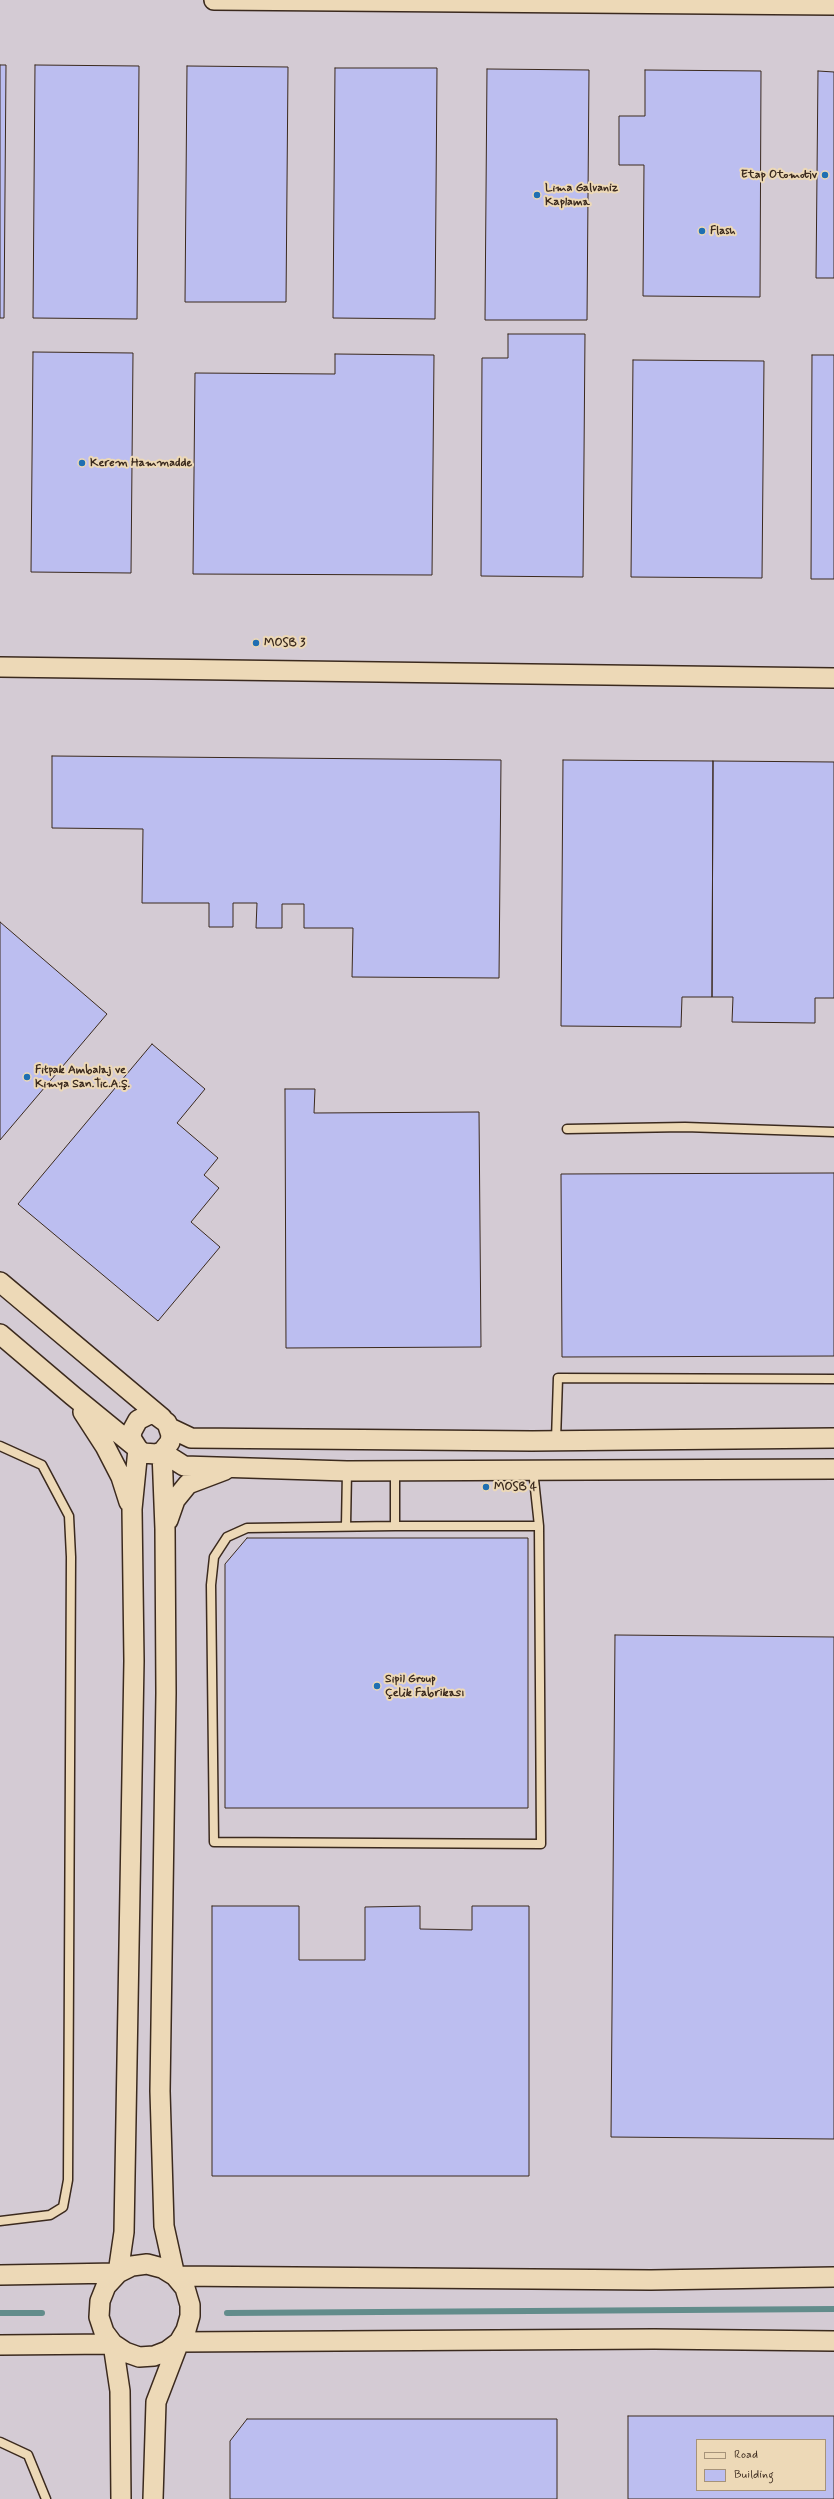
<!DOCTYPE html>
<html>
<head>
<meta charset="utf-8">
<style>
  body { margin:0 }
  #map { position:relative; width:834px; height:2499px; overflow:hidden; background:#ded1c8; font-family:Mynerve,sans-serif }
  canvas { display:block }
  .legend { position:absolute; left:696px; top:2439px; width:130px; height:52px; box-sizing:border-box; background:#edd9b7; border:1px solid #a6937a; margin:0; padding:5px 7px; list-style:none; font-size:12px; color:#3b2a1e }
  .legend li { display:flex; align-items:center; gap:8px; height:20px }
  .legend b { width:20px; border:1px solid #a6937a }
</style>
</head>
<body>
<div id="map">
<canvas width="834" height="2499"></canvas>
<ul class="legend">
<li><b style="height:5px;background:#edd9b7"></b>Road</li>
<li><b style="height:11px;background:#bcbef0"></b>Building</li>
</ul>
</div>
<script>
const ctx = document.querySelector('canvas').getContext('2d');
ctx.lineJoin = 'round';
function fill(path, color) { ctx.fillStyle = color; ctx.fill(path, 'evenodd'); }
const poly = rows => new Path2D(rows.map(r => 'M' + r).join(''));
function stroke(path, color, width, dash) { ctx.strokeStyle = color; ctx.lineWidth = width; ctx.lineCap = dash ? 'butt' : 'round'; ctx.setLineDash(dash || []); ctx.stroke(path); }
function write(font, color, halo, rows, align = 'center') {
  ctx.font = font + ' Mynerve,sans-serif'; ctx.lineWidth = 4; ctx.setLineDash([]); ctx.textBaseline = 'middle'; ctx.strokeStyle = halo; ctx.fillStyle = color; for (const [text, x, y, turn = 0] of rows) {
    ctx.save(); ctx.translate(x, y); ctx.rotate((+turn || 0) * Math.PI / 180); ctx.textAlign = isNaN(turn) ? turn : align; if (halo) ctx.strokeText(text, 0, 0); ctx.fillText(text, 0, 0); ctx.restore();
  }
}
fill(poly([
  [0,0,834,0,834,2499,0,2499],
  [697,2440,825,2440,825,2490,697,2490]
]), '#d4cbd4');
stroke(poly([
  [0,2313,42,2313],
  [227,2313,834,2309]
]), '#628c8b', 6);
const building = poly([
  [0,65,6,65,4,318,0,318,0,65],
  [35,65,139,66,137,319,33,318,35,65],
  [187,66,288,67,286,302,185,302,187,66],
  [335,68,437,68,435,319,333,318,335,68],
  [487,69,589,70,587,320,485,320,487,69],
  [645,70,761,71,760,297,643,296,644,165,619,165,619,116,645,116,645,70],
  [818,71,834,72,834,278,816,278,818,71],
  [508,334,585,334,583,577,481,576,482,358,508,358,508,334],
  [33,352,133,353,131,573,31,572,33,352],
  [335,354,434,355,432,575,193,574,195,373,335,374,335,354],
  [812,355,834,355,834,579,811,579,812,355],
  [633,360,764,361,762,578,631,577,633,360],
  [52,756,501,760,499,978,352,977,353,928,304,928,304,904,282,904,282,928,256,928,257,903,233,903,233,927,209,927,209,903,142,903,143,829,52,828,52,756],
  [563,760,713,761,712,997,682,997,681,1027,561,1026,563,760],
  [713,761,834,762,834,998,815,998,815,1023,732,1022,733,997,712,997,713,761],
  [0,922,107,1014,0,1140,0,922],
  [152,1044,205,1089,177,1123,218,1158,204,1175,219,1188,191,1222,220,1247,158,1321,18,1204,152,1044],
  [285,1089,315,1089,314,1113,479,1112,481,1347,286,1348,285,1089],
  [834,1173,834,1356,562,1357,561,1174,834,1173],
  [247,1538,528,1538,528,1808,225,1808,225,1564,247,1538],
  [615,1635,834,1637,834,2139,611,2137,615,1635],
  [212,1906,299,1906,299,1960,365,1960,365,1907,420,1906,420,1929,472,1930,472,1906,529,1906,529,2176,212,2176,212,1906],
  [628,2416,834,2416,834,2499,628,2499,628,2416],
  [697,2440,825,2440,825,2490,697,2490,697,2440],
  [247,2419,557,2419,557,2499,230,2499,230,2441,247,2419]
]);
fill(building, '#bcbef0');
stroke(building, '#3b2a1e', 1);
const service = poly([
  [567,1129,685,1127,834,1132],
  [556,1440,558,1378,834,1379],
  [0,1446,42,1465,69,1516,71,1557,68,2180,63,2207,50,2215,0,2221],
  [533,1470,539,1526],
  [395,1471,395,1526,539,1526,541,1844,214,1842,211,1585,214,1557,227,1537,247,1528,395,1526],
  [346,1526,347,1471],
  [0,2442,28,2455,46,2499]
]);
const tertiary = poly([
  [214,0,834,5],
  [0,667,834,678],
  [0,1282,162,1418],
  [0,1334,73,1396,138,1449,143,1453,156,1454,162,1452,170,1442,171,1435,167,1423,156,1415,150,1414,138,1420,132,1431,131,1438,138,1449,132,1509,134,1661,124,2232,118,2273],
  [83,1412,105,1446,121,1477,129,1502],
  [170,1428,191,1438,532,1441,834,1438],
  [162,1452,165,1529,166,1693,160,2091,164,2226,175,2276],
  [162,1452,184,1466,347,1471,834,1469],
  [168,1520,175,1500,188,1484,225,1470],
  [0,2275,118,2273],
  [175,2276,651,2280,834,2277],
  [113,2344,120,2391,121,2499],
  [0,2345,113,2344],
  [153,2499,156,2402,179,2342,186,2330,190,2316,190,2305,185,2288,175,2276,162,2268,147,2264,132,2266,118,2273,106,2286,100,2301,99,2317,104,2332,113,2344,125,2352,139,2357,154,2356,167,2351,179,2342,654,2339,834,2341]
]);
stroke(service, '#3b2a1e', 11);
stroke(tertiary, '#3b2a1e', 22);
stroke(service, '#edd9b7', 8);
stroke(tertiary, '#edd9b7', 19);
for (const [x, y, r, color] of [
  [825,175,4,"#1f6fb2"],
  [537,195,4,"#1f6fb2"],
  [702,231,4,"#1f6fb2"],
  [82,463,4,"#1f6fb2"],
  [256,643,4,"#1f6fb2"],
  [27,1077,4,"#1f6fb2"],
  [486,1487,4,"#1f6fb2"],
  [377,1686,4,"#1f6fb2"]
]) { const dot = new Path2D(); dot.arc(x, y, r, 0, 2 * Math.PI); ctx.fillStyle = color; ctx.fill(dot); stroke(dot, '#edd9b7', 1.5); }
write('bold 12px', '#3b2a1e', '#edd9b7', [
  ["Etap Otomotiv",817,175,"right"],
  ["Lima Galvaniz",545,188],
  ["Kaplama",545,202],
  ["Flash",710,231],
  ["Kerem Hammadde",90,463],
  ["MOSB 3",264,643],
  ["Fitpak Ambalaj ve",35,1070],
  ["Kimya San.Tic.A.Ş.",35,1084],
  ["MOSB 4",494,1487],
  ["Sipil Group",385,1679],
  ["Çelik Fabrikası",385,1693]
], 'left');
</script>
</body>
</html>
